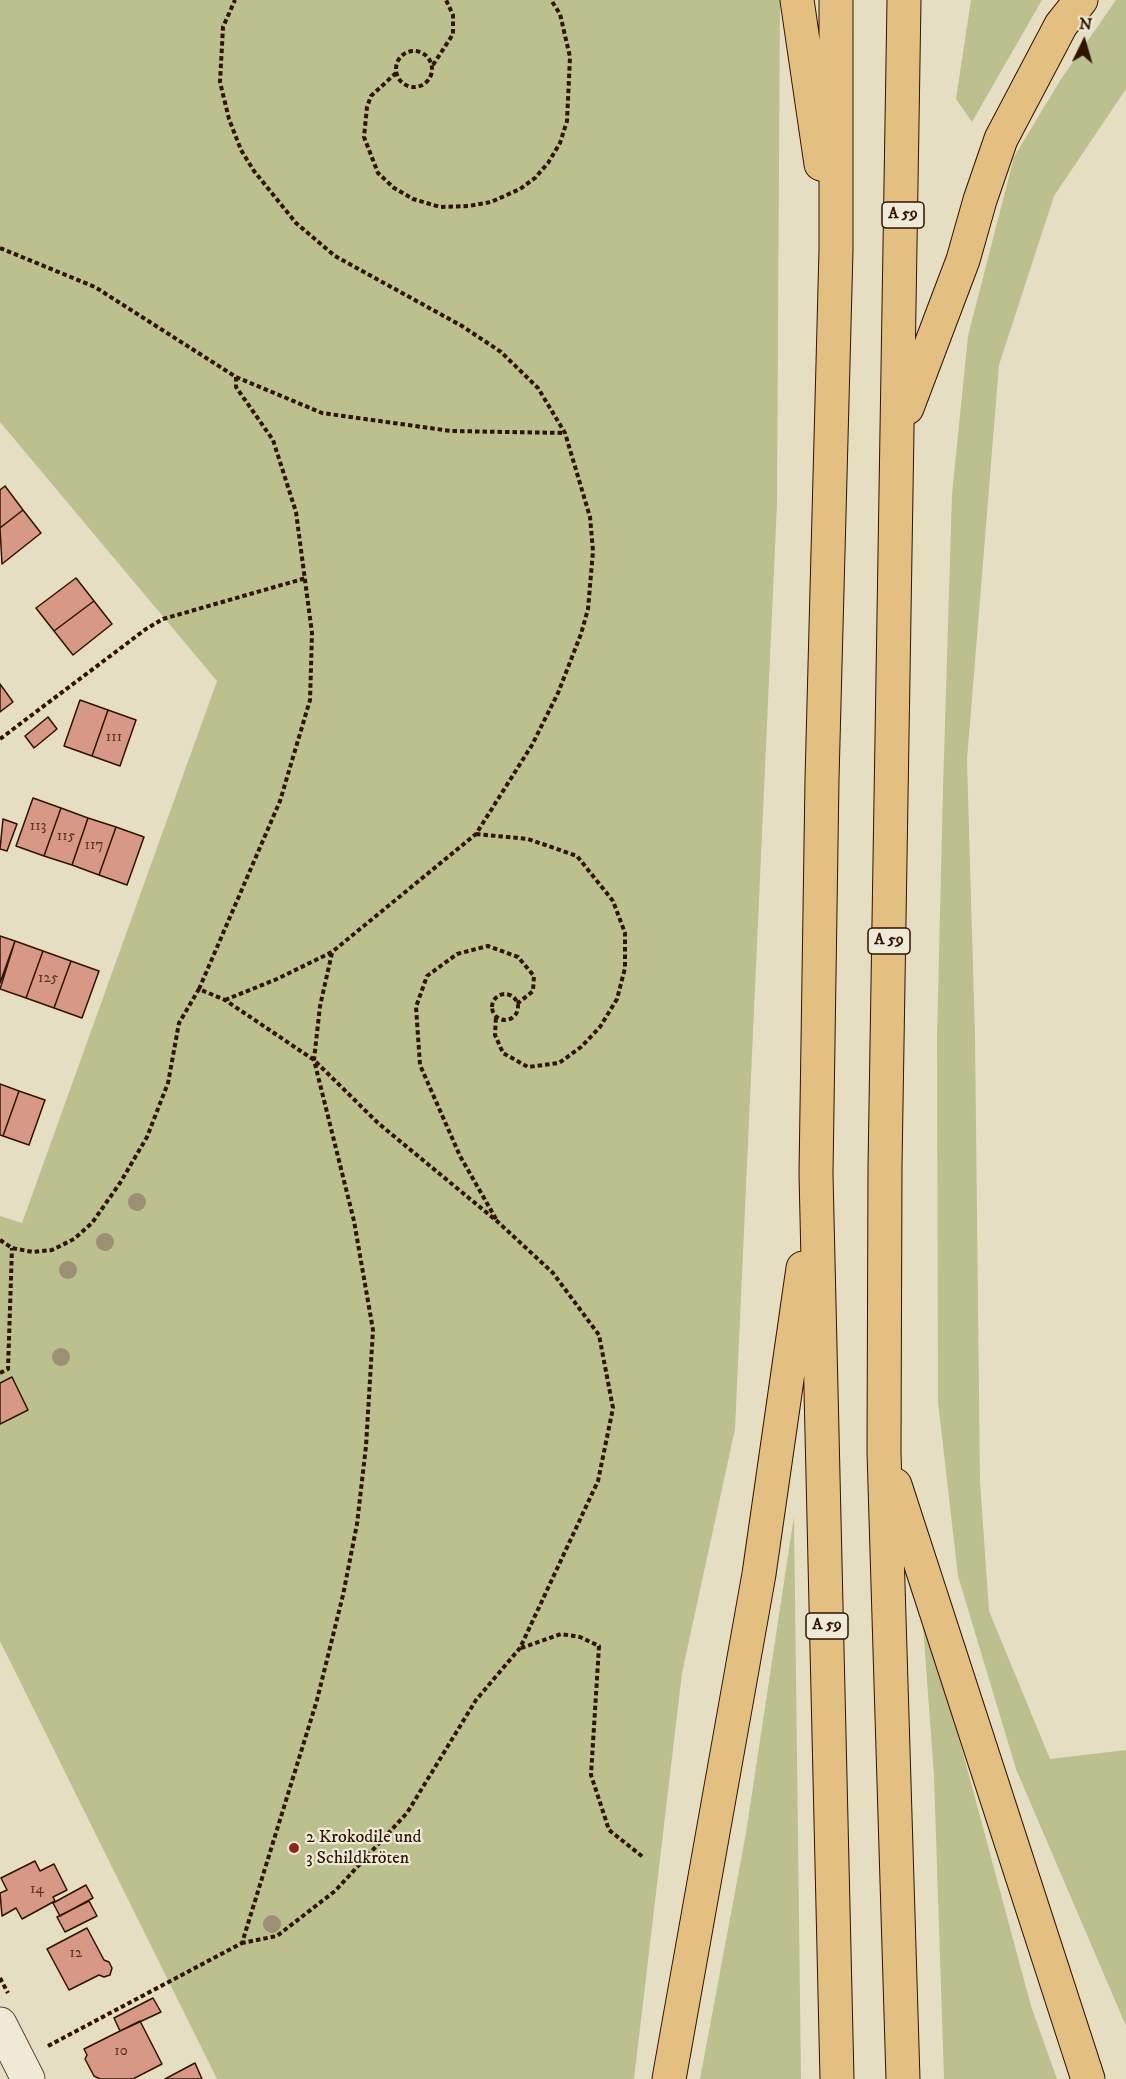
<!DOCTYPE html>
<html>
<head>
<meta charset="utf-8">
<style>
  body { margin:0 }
  #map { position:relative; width:1126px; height:2079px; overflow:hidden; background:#e6dec2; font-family:"IM FELL DW Pica",serif }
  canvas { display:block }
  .north { position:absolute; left:1054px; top:12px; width:60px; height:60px; -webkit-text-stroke:4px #efead7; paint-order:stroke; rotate:5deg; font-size:16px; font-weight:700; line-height:24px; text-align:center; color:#301300 }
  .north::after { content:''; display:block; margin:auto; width:21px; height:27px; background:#301300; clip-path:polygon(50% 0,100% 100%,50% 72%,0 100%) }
</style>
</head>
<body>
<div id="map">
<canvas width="1126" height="2079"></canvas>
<div class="north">N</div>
</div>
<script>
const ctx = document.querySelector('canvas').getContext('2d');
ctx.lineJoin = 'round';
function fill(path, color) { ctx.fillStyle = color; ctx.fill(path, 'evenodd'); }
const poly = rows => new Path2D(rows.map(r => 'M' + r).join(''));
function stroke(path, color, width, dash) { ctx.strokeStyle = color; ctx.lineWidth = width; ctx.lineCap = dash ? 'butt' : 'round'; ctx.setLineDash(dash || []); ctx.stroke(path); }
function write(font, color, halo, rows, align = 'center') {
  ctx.font = font + ' "IM FELL DW Pica",serif'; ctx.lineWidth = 4.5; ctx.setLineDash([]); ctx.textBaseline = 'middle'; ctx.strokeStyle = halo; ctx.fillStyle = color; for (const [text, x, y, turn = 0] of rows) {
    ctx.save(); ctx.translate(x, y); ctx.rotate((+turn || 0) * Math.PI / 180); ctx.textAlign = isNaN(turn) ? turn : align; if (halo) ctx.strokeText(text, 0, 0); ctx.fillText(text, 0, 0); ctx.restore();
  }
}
fill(poly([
  [0,0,780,0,777,504,735,1429,682,1673,634,2079,217,2079,0,1641,0,1216,22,1223,217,681,0,422],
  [971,0,1042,0,972,122,956,99],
  [1116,0,1126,0,1126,89,1054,196,999,365,967,760,975,1036,980,1481,989,1611,1050,1759,1126,1750,1126,2026,1016,1769,958,1576,938,1402,937,1037,943,789,952,494,968,336,1014,157,1061,79],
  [794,1516,801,2079,700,2079,746,1833],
  [921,1597,1031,2006,1057,2079,944,2079,934,1776]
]), '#bcbf8e');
const building = poly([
  [5,486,23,510,0,528,0,490,5,486],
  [23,510,41,533,2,564,0,528,23,510],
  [76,578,94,601,54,631,36,608,76,578],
  [94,601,112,624,73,655,54,631,94,601],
  [0,684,13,702,0,712,0,684],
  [80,700,108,710,92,756,64,746,80,700],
  [108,710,136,720,120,766,92,756,108,710],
  [48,717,57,729,34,748,25,736,48,717],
  [33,798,61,808,44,856,16,846,33,798],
  [61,808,88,818,72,865,44,856,61,808],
  [88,818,116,827,99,875,72,865,88,818],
  [3,819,17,824,7,851,0,849,3,819],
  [116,827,144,837,127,885,99,875,116,827],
  [0,936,15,941,0,983,0,936],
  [15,941,43,951,26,998,0,989,15,941],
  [43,951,71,961,54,1008,26,998,43,951],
  [71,961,99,971,82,1018,54,1008,71,961],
  [0,1084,19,1091,3,1136,0,1135,0,1084],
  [19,1091,45,1100,29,1145,3,1136,19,1091],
  [12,1377,28,1410,0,1424,0,1383,12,1377],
  [35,1861,40,1871,54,1864,67,1890,53,1897,55,1901,22,1919,16,1908,2,1916,0,1893,7,1890,1,1878,35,1861],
  [86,1885,93,1898,60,1916,53,1903,86,1885],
  [89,1901,97,1916,65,1932,57,1917,89,1901],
  [87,1928,104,1960,109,1962,112,1968,110,1975,104,1977,99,1975,69,1990,47,1949,87,1928],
  [153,1998,161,2012,120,2031,114,2018,153,1998],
  [140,2021,162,2064,133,2079,100,2079,94,2076,85,2059,87,2055,84,2049,140,2021],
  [195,2063,202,2079,165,2079,195,2063]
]);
fill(building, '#d89886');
stroke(building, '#301300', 1.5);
const minor = poly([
  [0,2024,28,2079]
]);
const highway = poly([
  [797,0,821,164],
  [836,0,836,250,822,779,816,1174,837,2079],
  [907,408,963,260,980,200,1001,139,1061,25,1081,0],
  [895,1485,1088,2079],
  [669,2079,759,1574,803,1268],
  [903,2079,884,1452,885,1167,904,0]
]);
stroke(minor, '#5e4630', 35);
stroke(highway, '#301300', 35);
stroke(poly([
  '396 69a18 18 0 1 1 36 0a18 18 0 1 1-36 0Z',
  [433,65,453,34,453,15,446,0],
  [396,73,371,96,367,107,364,137,378,173,394,188,413,199,440,207,469,206,491,202,520,189,535,178,548,163,560,143,567,121,570,57,560,14,551,0],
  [0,248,95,287,236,377,236,387,273,440,296,512,312,633,310,700,280,801,199,989],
  [236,377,322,413,451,431,565,433],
  [0,739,146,629,163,619,306,578],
  [476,834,528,839,577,856,613,901,625,933,625,968,617,999,600,1027,581,1047,559,1063,528,1067,503,1053,495,1035,496,1016],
  '492 1007a13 13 0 1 1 26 0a13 13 0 1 1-26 0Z',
  [225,1000,277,979,332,952,476,834,532,745,558,693,581,634,588,609,593,551,590,517,565,433,538,388,501,352,462,326,335,256,296,223,254,171,241,150,229,119,220,82,223,27,235,0],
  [496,1219,460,1156,420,1065,416,1007,427,976,457,954,488,946,518,957,534,976,533,991,517,1004],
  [0,1240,12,1248,33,1252,52,1250,74,1239,92,1223,120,1183,147,1137,168,1083,179,1023,199,989,225,1000,314,1060,378,1123,498,1222,553,1273,599,1335,613,1408,598,1481,520,1648,476,1700,407,1813,335,1891,277,1936,242,1943],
  [0,1373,8,1369,12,1248],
  [521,1648,561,1634,580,1637,599,1646,591,1775,609,1830,643,1857],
  [0,1978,8,1993],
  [48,2046,242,1943,317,1700,343,1595,357,1524,366,1446,373,1330,354,1221,314,1060,320,1006,332,953]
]), '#301300', 4, [4.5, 3]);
stroke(minor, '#efead7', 33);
stroke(highway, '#e3bf81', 33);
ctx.fillStyle = '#9d8f73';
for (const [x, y] of [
  [137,1202],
  [105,1242],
  [68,1270],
  [61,1357],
  [272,1924]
]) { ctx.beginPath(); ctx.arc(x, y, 9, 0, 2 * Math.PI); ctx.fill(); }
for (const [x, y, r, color] of [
  [294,1848,6,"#8f2418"]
]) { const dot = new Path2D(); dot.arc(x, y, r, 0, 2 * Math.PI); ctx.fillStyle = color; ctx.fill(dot); stroke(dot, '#efead7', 2); }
write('15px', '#5a3422', null, [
  ["111",114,738],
  ["113",38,827],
  ["115",66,837],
  ["117",94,846],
  ["125",48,979],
  ["14",37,1890],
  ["12",76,1954],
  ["10",121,2052]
]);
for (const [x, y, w] of [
  [903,215,42],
  [889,941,42],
  [827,1626,42]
]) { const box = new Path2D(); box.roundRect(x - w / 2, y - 13, w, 26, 4.5); ctx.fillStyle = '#efead7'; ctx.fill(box); stroke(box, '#301300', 1.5); }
write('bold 16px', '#301300', null, [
  ["A 59",903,215],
  ["A 59",889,941],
  ["A 59",827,1626]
]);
write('18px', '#301300', '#efead7', [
  ["2 Krokodile und",306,1838],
  ["3 Schildkröten",306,1859]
], 'left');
</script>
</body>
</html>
